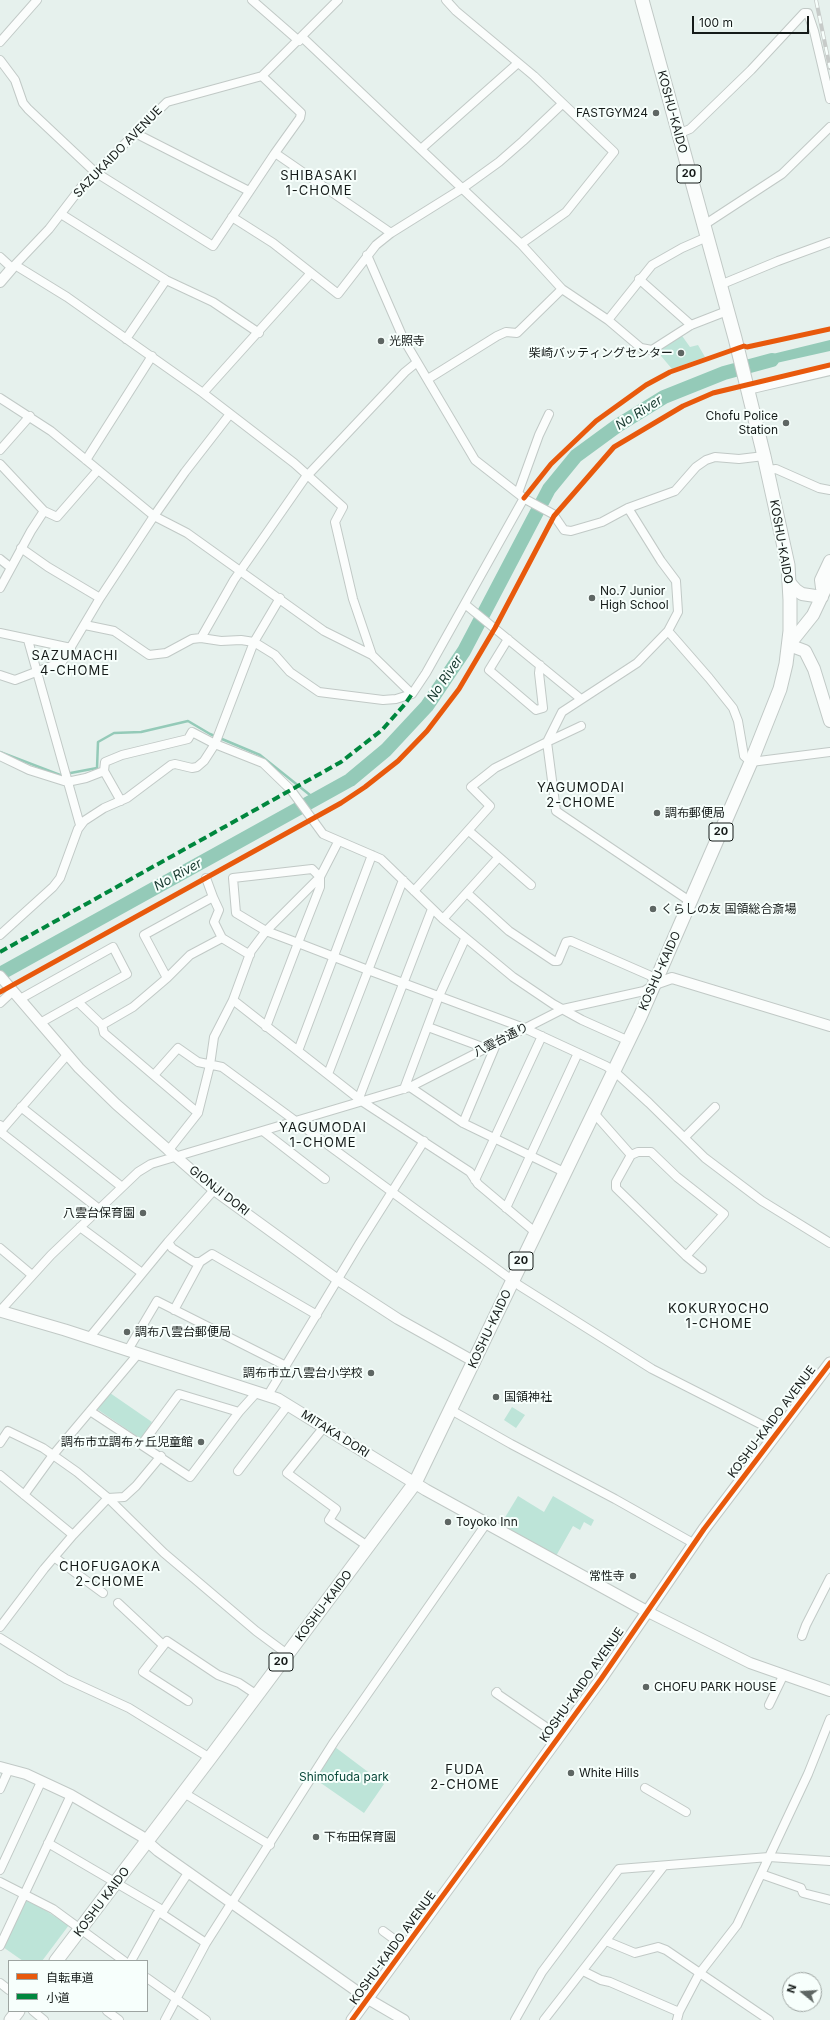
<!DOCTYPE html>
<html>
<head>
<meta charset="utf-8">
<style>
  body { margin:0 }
  #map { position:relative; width:830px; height:2020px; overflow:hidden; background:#e6f1ed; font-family:Inter,"Noto Sans JP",sans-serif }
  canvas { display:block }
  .legend { position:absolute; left:8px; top:1960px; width:140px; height:52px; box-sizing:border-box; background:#f7fffc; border:1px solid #9da4a1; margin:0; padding:5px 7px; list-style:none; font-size:12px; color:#151b19 }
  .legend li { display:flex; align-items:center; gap:8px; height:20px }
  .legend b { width:20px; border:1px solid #9da4a1 }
  .north { position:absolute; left:782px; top:1972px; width:40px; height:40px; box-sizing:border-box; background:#f7fffc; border:1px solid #9da4a1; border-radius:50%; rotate:288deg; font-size:11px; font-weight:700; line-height:16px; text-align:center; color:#151b19 }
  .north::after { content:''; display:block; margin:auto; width:14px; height:18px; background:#5e6663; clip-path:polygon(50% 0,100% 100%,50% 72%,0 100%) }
  .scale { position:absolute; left:692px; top:16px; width:117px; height:18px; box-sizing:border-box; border:2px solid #151b19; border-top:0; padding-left:5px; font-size:12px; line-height:14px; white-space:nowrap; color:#151b19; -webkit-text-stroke:3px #f7fffc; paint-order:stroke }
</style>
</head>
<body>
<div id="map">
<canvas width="830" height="2020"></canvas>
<ul class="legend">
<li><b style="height:5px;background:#e8590c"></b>自転車道</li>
<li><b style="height:5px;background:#00873e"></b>小道</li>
</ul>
<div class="north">N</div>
<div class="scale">100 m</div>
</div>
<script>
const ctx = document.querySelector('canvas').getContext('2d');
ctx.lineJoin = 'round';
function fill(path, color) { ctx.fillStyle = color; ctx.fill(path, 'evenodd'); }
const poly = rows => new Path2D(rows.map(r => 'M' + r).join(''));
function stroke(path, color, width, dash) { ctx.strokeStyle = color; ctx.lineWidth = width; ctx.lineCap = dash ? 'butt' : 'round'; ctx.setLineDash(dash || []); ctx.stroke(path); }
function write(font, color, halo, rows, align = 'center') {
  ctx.font = font + ' Inter,"Noto Sans JP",sans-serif'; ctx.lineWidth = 4; ctx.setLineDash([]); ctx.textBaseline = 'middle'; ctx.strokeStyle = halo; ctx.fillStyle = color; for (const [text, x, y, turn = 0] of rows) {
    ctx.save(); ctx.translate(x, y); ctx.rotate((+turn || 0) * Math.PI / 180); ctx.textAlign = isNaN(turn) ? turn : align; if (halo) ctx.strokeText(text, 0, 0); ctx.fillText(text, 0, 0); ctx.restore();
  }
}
fill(poly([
  [680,333,690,347,698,345,705,357,672,369,656,350],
  [110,1393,152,1422,141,1439,97,1409],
  [512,1407,525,1415,516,1428,504,1420],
  [518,1496,544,1512,553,1496,594,1520,591,1526,584,1522,580,1530,573,1526,556,1556,501,1524],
  [335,1747,384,1784,364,1813,315,1779],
  [25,1898,69,1925,42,1961,23,1961,3,1947]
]), '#bde4d8');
fill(poly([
  [830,340,830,351,754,368,752,359]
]), '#94cab8');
stroke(poly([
  [0,752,60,775,97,768,98,742,114,733,141,732,188,721,210,734,260,755,315,799]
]), '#94cab8', 2.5);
stroke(poly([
  [0,974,350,780,386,750,427,706,464,651,549,489,576,456,617,426,664,397,724,373,772,360]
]), '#94cab8', 14);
const minor = poly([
  [252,0,299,41],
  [446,0,456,11,534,76,614,152,566,212,521,244],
  [302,37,521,244,562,289,608,320,641,348,652,350,691,325,727,311],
  [0,42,37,0],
  [0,60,15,80,23,103,28,109,95,172,213,246,275,153,300,118,301,113,262,76],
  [135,133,249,191],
  [678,134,690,129,751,70,804,13,808,13,814,31,830,99],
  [421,149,518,63],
  [275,153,391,233],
  [61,214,166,280,213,302,259,333],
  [232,217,273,243,338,294,376,245,391,233,463,188,499,162,523,141,562,104],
  [704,225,782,174,830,127],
  [367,255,404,340,475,460,525,499,553,514,564,530,571,531,602,522,628,508,675,491,696,467,706,460,715,457,739,459,764,456],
  [0,257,12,268,49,229,82,186,167,102,262,76,338,0],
  [15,265,67,297,203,393,294,463,343,507,335,522,353,599,372,655],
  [639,279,691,325],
  [720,285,778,261,830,242],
  [608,320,652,265,682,248,707,237],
  [126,339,166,280],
  [428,379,497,336,506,332,517,333,562,289],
  [748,390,830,371],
  [203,393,311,273],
  [0,398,51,431,154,516,187,533,324,631,372,655,412,694],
  [0,450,30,416],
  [86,460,152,356],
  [0,464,44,511,57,517,98,470],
  [767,470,776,469,819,488,830,490],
  [518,493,539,435,549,414],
  [21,548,48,567,100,598],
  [0,559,10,567],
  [0,588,31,531,44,511],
  [466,605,581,699],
  [85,625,114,631,149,655,166,653,192,639,201,638,221,641,241,640,254,642,275,655,290,672,319,692,383,700,396,699,412,694,426,673,524,498],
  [668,631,709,678,733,708,738,721,744,756,751,762,830,752],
  [0,633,71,648],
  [201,638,234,580,305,478,405,372,416,363],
  [508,639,489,670,536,710,543,708,539,673,540,665],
  [28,640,80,825],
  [0,675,15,680,62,662,100,598,154,516,185,472,230,414],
  [581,726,547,742,556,811,691,902],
  [0,756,29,770,67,782,86,778,104,771],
  [121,801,104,771,105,762,122,755,188,739,192,732,215,744,263,763,291,790,323,834,381,859,443,919,513,977,553,1004,582,1020,629,1041],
  [469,831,531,885],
  [338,842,320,877,266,931,251,951,233,1000,363,1102,470,1172,478,1184,535,1232],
  [414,891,490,806,471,787,495,768,547,742,562,712,637,663,668,631,678,612,676,581,661,561,628,508],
  [213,897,219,910,214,922,222,938],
  [443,919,498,858],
  [0,935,53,887,60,878,78,829,84,821,104,808,127,798,171,765,175,764,192,768,197,767,204,761,215,744,254,642,280,598],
  [167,978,144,935,213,897,206,878],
  [20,999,113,947,127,974,40,1023],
  [78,1002,102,1025,104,1033,198,1113],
  [0,1003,13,991],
  [102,1025,133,1007,167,978,190,955,222,938,250,955],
  [266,1027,298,943,320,887,320,877,312,869,233,878,236,913,266,931,298,943,368,970,403,983,524,1028,606,1066,614,1071,649,1103,705,1158,762,1201,830,1243],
  [428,1027,485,1048],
  [298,1051,372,855],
  [328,1074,403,880],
  [154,1075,178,1048,198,1062,222,1067,520,1286,652,1369,776,1432],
  [410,1087,463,1123,564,1172],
  [404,1089,439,996,465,939],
  [359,1098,432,909],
  [21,1107,122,1187],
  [593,1112,631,1155],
  [463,1123,497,1042],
  [0,1125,3,1134,99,1209],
  [263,1131,325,1179],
  [0,1132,67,1055],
  [685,1137,715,1107],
  [168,1151,198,1113,210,1065,214,1037,233,1000],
  [475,1180,542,1036],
  [506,1208,578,1053],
  [80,1227,142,1273],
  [0,1248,32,1275],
  [686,1256,616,1188,616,1182,631,1155,638,1152,651,1152,677,1177,724,1214,686,1256,702,1269],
  [200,1262,194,1262,172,1248,168,1242,214,1190],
  [174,1310,200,1262,212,1254,317,1315],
  [0,1311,51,1255,138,1172,151,1164,410,1087,563,1009,644,991,655,984,651,976,571,941,566,942,558,961,554,961,509,931,467,893],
  [89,1338,168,1242],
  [128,1350,157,1301,286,1366],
  [268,1395,359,1244,424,1141],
  [451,1410,511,1444,615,1499,693,1543],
  [90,1411,190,1477,239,1412,179,1394,142,1444],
  [239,1412,257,1392],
  [324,1427,287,1473,336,1509,329,1520,369,1547],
  [0,1443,8,1431,43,1448,77,1472,108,1498,164,1553,256,1631,287,1654],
  [238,1471,288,1405],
  [0,1475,73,1535,44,1569,0,1627],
  [24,1495,53,1455,138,1354],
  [73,1535,108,1498,124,1497,136,1486,161,1456],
  [54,1557,103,1593],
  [118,1603,163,1645],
  [802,1636,806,1625,830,1578],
  [0,1638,66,1679,129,1708,210,1758],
  [497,1692,496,1693,559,1736],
  [188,1701,143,1672,167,1641,218,1675,239,1683,257,1695],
  [769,1705,783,1676],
  [645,1788,686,1812],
  [0,1789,9,1769],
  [184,1793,270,1845],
  [48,1843,159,1908,162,1914,206,1943],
  [0,1870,41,1782],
  [761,1874,801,1888,803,1893,830,1900],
  [0,1882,53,1909,124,1961],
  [383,1931,406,1948],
  [606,1941,635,1953,658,1947,666,1950,769,2020],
  [0,1946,71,1795],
  [131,1961,157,1914,163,1911,188,1873],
  [583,1971,601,1980,610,1982,679,2012],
  [147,1978,206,2020],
  [0,1983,9,1990],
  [33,2011,44,2020],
  [107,2011,119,2020],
  [165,2020,206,1943,334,1742,486,1524],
  [515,2020,542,1972,619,1869,769,1857,830,1861],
  [544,2020,663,1867],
  [677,2020,679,2012,699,1974,737,1925,808,1774,830,1719]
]);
const tertiary = poly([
  [0,282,12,268],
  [0,976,79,1068,116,1104,214,1190,338,1280,398,1319,475,1362],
  [655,984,672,978,830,1026],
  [646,1611,750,1663,830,1691],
  [0,1767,26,1774,71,1795,141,1836,158,1851,368,1999,404,2020]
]);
const secondary = poly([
  [0,1311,65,1330,278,1399,426,1490,646,1611],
  [352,2020,601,1679,704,1529,830,1363]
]);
const primary = poly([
  [830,579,813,615,789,645,805,651,814,669,830,721],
  [789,582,796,590,802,594,822,597],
  [822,588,821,580,830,561]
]);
const trunk = poly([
  [56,1961,210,1758,415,1483,640,1017,751,762,780,689,786,664,790,631,790,600,788,565,764,456,735,338,642,0],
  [11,2020,18,2011]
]);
stroke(minor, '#c1c9c6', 10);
stroke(tertiary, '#c1c9c6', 12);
stroke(secondary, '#c1c9c6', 13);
stroke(primary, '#c1c9c6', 14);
stroke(trunk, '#c1c9c6', 15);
stroke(minor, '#fbfdfc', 8);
stroke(tertiary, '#fbfdfc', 10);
stroke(secondary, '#fbfdfc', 11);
stroke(primary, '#fbfdfc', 12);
stroke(trunk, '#fbfdfc', 13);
const rail = poly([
  [816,0,830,68]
]);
stroke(rail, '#c7cbc9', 4);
stroke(rail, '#f7fffc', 2.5, [8]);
stroke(poly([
  [0,952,341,762,382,730,405,704,412,694]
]), '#00873e', 4, [8, 4]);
stroke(poly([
  [524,498,551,464,596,421,646,385,670,372,744,346,747,347,830,329],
  [0,992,341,803,365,787,398,761,427,731,459,689,495,628,554,516,614,447,683,406,713,393,830,365],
  [352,2020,601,1679,704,1529,830,1363]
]), '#e8590c', 5);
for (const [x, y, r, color] of [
  [656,113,4,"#5e6663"],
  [381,341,4,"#5e6663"],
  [681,353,4,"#5e6663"],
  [786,423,4,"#5e6663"],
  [592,598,4,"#5e6663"],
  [657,813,4,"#5e6663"],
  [653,909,4,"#5e6663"],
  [143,1213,4,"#5e6663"],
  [127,1332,4,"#5e6663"],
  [371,1373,4,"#5e6663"],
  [496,1397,4,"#5e6663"],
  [201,1442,4,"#5e6663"],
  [448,1522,4,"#5e6663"],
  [633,1576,4,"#5e6663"],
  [646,1687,4,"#5e6663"],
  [571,1773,4,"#5e6663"],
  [316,1837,4,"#5e6663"]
]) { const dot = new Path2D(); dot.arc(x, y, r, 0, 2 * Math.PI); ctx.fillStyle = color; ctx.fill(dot); stroke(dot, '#f7fffc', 1.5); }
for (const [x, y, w] of [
  [689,174,24],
  [721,832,24],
  [521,1261,24],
  [281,1662,24]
]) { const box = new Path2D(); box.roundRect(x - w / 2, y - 9, w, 18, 3); ctx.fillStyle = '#f7fffc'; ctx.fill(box); stroke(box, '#151b19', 1); }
write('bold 11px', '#151b19', null, [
  ["20",689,174],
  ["20",721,832],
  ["20",521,1261],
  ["20",281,1662]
]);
write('12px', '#151b19', '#f7fffc', [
  ["KOSHU-KAIDO",672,112,75],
  ["SAZUKAIDO AVENUE",118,152,-46],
  ["KOSHU-KAIDO",781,542,80],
  ["KOSHU-KAIDO",660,971,-66],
  ["八雲台通り",501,1040,-27],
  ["GIONJI DORI",219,1191,38],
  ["KOSHU-KAIDO",490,1329,-65],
  ["KOSHU-KAIDO AVENUE",772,1422,-53],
  ["MITAKA DORI",335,1434,32],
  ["KOSHU-KAIDO",324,1606,-53],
  ["KOSHU-KAIDO AVENUE",582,1685,-55],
  ["KOSHU KAIDO",102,1902,-53],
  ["KOSHU-KAIDO AVENUE",393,1948,-54]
]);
write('12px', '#151b19', '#f7fffc', [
  ["FASTGYM24",648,113,"right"],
  ["光照寺",389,341],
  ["柴崎バッティングセンター",673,353,"right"],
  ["Chofu Police",778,416,"right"],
  ["Station",778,430,"right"],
  ["No.7 Junior",600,591],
  ["High School",600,605],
  ["調布郵便局",665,813],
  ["くらしの友 国領総合斎場",661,909],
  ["八雲台保育園",135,1213,"right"],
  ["調布八雲台郵便局",135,1332],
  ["調布市立八雲台小学校",363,1373,"right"],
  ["国領神社",504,1397],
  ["調布市立調布ヶ丘児童館",193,1442,"right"],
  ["Toyoko Inn",456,1522],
  ["常性寺",625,1576,"right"],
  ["CHOFU PARK HOUSE",654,1687],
  ["White Hills",579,1773],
  ["下布田保育園",324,1837]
], 'left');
write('12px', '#0a493a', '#f7fffc', [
  ["Shimofuda park",344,1777]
]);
ctx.letterSpacing = '1px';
write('13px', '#151b19', '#f7fffc', [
  ["SHIBASAKI",319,176],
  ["1-CHOME",319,191],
  ["SAZUMACHI",75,656],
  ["4-CHOME",75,671],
  ["YAGUMODAI",581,788],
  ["2-CHOME",581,803],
  ["YAGUMODAI",323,1128],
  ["1-CHOME",323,1143],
  ["KOKURYOCHO",719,1309],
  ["1-CHOME",719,1324],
  ["CHOFUGAOKA",110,1567],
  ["2-CHOME",110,1582],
  ["FUDA",465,1770],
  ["2-CHOME",465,1785]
]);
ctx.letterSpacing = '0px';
write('italic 13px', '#16382e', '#f7fffc', [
  ["No River",639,413,-32],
  ["No River",445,679,-56],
  ["No River",178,875,-29]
]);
</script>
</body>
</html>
